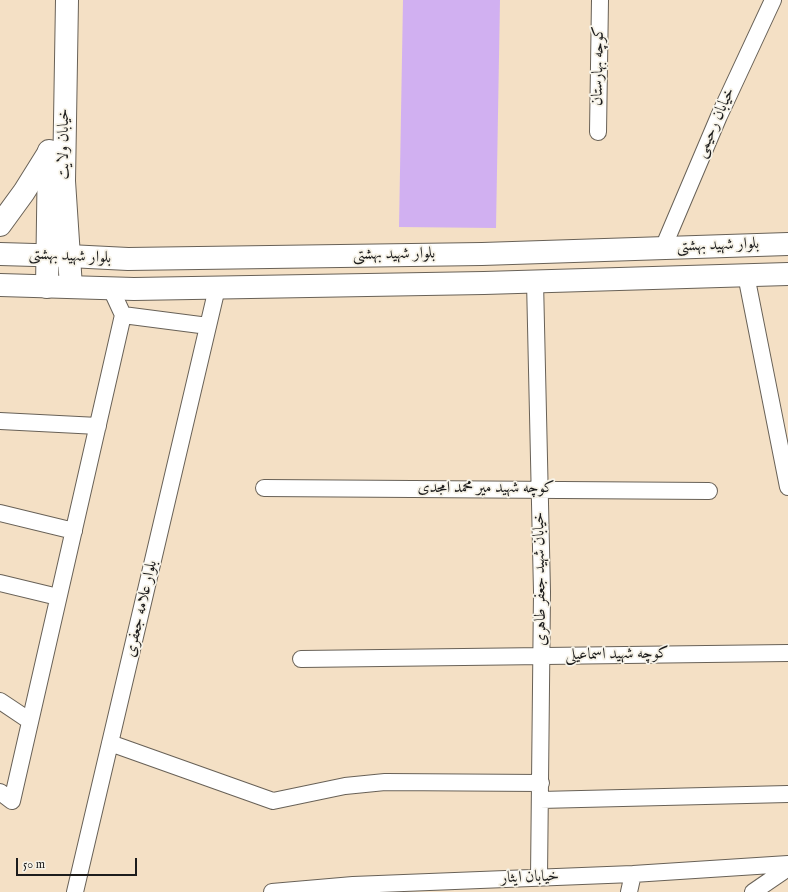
<!DOCTYPE html>
<html>
<head>
<meta charset="utf-8">
<style>
  body { margin:0 }
  #map { position:relative; width:788px; height:892px; overflow:hidden; background:#f4e0c5; font-family:"IM FELL English",serif }
  canvas { display:block }
  .scale { position:absolute; left:16px; top:858px; width:121px; height:18px; box-sizing:border-box; border:2px solid #1c1c1c; border-top:0; padding-left:5px; font-size:12px; line-height:14px; white-space:nowrap; color:#1c1c1c; -webkit-text-stroke:3px #f7f3e8; paint-order:stroke }
</style>
</head>
<body>
<div id="map">
<canvas width="788" height="892"></canvas>
<div class="scale">50 m</div>
</div>
<script>
const ctx = document.querySelector('canvas').getContext('2d');
ctx.lineJoin = 'round';
function fill(path, color) { ctx.fillStyle = color; ctx.fill(path, 'evenodd'); }
const poly = rows => new Path2D(rows.map(r => 'M' + r).join(''));
function stroke(path, color, width, dash) { ctx.strokeStyle = color; ctx.lineWidth = width; ctx.lineCap = dash ? 'butt' : 'round'; ctx.setLineDash(dash || []); ctx.stroke(path); }
function write(font, color, halo, rows, align = 'center') {
  ctx.font = font + ' "IM FELL English",Amiri,serif'; ctx.lineWidth = 3.5; ctx.setLineDash([]); ctx.textBaseline = 'middle'; ctx.strokeStyle = halo; ctx.fillStyle = color; for (const [text, x, y, turn = 0] of rows) {
    ctx.save(); ctx.translate(x, y); ctx.rotate((+turn || 0) * Math.PI / 180); ctx.textAlign = isNaN(turn) ? turn : align; if (halo) ctx.strokeText(text, 0, 0); ctx.fillText(text, 0, 0); ctx.restore();
  }
}
fill(poly([
  [403,0,500,0,496,228,399,227]
]), '#d1b0f1');
const street = poly([
  [598,132,600,0],
  [663,248,719,116,773,0],
  [746,275,788,487],
  [535,281,542,592,539,877],
  [111,289,123,315],
  [123,315,208,326],
  [0,421,98,426],
  [264,488,709,491],
  [0,513,74,531],
  [0,583,58,597],
  [301,659,788,653],
  [0,701,30,721],
  [110,743,273,801,345,786,385,782,541,783],
  [0,792,12,801,123,315],
  [540,800,788,794],
  [75,892,217,288],
  [272,892,353,885,633,874,788,864],
  [629,892,633,874],
  [753,892,788,868]
]);
const secondary = poly([
  [67,0,64,181,71,287],
  [47,287,49,151]
]);
const primary = poly([
  [0,225,24,192,49,152],
  [0,254,69,256,128,259,482,254,788,244],
  [0,285,134,289,484,283,788,274]
]);
stroke(street, '#686157', 18);
stroke(secondary, '#686157', 24);
stroke(primary, '#686157', 24);
stroke(street, '#fff', 16);
stroke(secondary, '#fff', 22);
stroke(primary, '#fff', 22);
write('16px', '#1c1c1c', '#f7f3e8', [
  ["کوچه بهارستان",599,66,-89],
  ["خیابان رحیمی",716,123,-66],
  ["خیابان ولایت",65,144,-90],
  ["بلوار شهید بهشتی",718,246,-2],
  ["بلوار شهید بهشتی",394,255,-1],
  ["بلوار شهید بهشتی",70,257,3],
  ["کوچه شهید میر محمد امجدی",486,489],
  ["خیابان شهید جعفر طاهری",541,579,-91],
  ["بلوار علامه جعفری",142,609,-77],
  ["کوچه شهید اسماعیلی",617,655,-1],
  ["خیابان ایثار",530,878,-2]
]);
</script>
</body>
</html>
